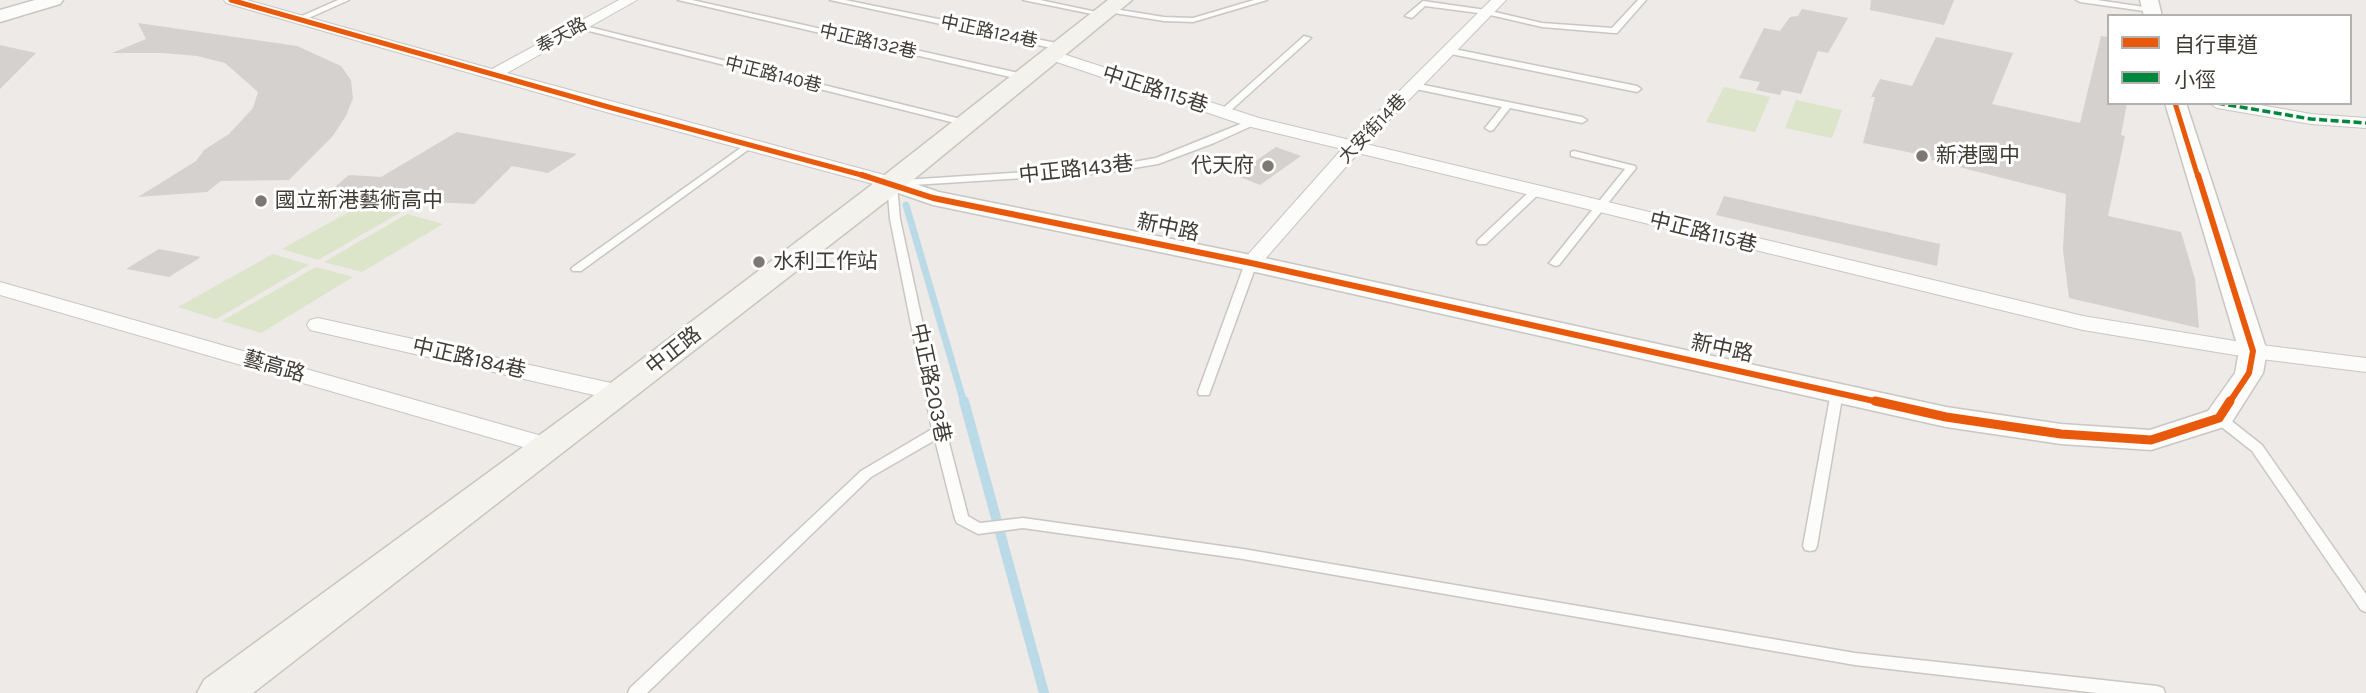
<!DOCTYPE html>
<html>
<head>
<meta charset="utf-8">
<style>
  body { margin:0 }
  #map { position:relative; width:2366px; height:693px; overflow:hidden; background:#edeae7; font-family:Karla,"Noto Sans TC",sans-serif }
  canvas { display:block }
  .legend { position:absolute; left:2107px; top:14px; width:245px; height:91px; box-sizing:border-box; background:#fff; border:2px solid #b3b1ae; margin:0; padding:9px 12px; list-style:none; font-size:21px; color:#413b35 }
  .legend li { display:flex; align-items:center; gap:14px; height:35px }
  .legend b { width:35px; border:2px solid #b3b1ae }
</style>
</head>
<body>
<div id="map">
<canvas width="2366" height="693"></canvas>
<ul class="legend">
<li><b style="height:9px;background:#e8590c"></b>自行車道</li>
<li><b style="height:9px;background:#00873e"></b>小徑</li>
</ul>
</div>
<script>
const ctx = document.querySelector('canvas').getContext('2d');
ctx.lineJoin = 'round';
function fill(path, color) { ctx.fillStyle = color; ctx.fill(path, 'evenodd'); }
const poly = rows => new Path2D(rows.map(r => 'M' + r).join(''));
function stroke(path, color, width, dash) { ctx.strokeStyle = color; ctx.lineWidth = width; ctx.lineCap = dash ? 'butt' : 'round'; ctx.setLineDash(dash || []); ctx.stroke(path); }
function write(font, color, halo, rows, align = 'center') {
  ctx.font = font + ' Karla,"Noto Sans TC",sans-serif'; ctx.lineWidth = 6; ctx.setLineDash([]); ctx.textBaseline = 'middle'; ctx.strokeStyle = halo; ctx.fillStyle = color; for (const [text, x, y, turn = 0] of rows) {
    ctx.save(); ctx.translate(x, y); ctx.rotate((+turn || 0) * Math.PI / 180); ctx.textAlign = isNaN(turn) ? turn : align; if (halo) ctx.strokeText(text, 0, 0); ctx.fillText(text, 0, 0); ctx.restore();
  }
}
fill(poly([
  [1724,87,1770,97,1755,132,1706,122],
  [1796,100,1842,110,1832,138,1785,128],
  [365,203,401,212,318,260,282,249],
  [407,214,443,224,362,272,324,262],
  [273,254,309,265,216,319,178,307],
  [316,267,353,277,261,333,222,321]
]), '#dce4c9');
stroke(poly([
  [906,205,964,403]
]), '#bbdae7', 7);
stroke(poly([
  [964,401,1044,693]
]), '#bbdae7', 10);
fill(poly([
  [1871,0,1954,0,1944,25,1870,10],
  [1802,9,1848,18,1828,53,1818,51,1801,94,1782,90,1780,95,1756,90,1760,82,1739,78,1764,28,1780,31,1790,17,1798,16],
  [138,23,297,46,341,66,351,80,353,98,346,116,332,137,289,180,221,181,207,192,138,197,196,161,204,150,229,134,253,108,258,92,225,63,197,56,163,53,112,53,146,39],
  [2101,36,2109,37,2109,103,2127,103,2121,135,2125,136,2108,216,2181,232,2195,279,2199,328,2069,298,2063,250,2066,194,1931,160,1932,157,1863,143,1875,97,1871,97,1880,79,1912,86,1936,37,2013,53,1992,104,2080,123],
  [0,45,36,53,0,89],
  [457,132,577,154,548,173,512,166,474,204,323,197,349,175,381,177],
  [1276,147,1301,156,1260,185,1235,175],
  [1724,196,1940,244,1937,266,1716,215],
  [159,249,201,257,169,277,126,269]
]), '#d5d1ce');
const service = poly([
  [338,0,349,0,302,21,295,19,338,0],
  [678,0,692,0,1023,74,1027,77,1023,80,678,0],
  [830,0,845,0,1061,44,1065,47,1061,50,830,0],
  [1023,0,1040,0,1106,14,1102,16,1023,0],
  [1254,0,1267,0,1193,22,1164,21,1108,12,1104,10,1108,8,1164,17,1193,18,1254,0],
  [1638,0,1646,0,1617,33,1614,33,1542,27,1486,14,1425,6,1412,18,1405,16,1423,1,1486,10,1542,23,1612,28,1638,0],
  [2076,0,2097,0,2151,8,2155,10,2151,12,2080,2,2076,0],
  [577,24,969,121,971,123,969,125,963,125,577,28,577,24],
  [1304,36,1311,38,1227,114,1221,114,1221,110,1304,36],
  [1449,48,1637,86,1641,89,1637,92,1446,53,1445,51,1449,48],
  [1414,83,1582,117,1587,120,1582,123,1510,108,1493,130,1490,131,1485,128,1502,107,1411,88,1411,84,1414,83],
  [1253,119,1256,120,1256,124,1214,143,1158,164,1104,173,897,186,900,219,946,431,968,516,980,523,1023,518,1243,549,1855,653,2157,686,2163,688,2165,693,2097,693,1855,665,1243,559,1023,528,978,534,957,523,955,519,935,440,871,477,647,693,628,693,630,688,861,471,932,429,890,219,887,183,888,181,1104,167,1156,158,1253,119],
  [749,142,752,143,752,147,581,271,573,271,571,269,573,267,749,142],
  [1574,151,1635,166,1636,168,1559,265,1555,266,1549,263,1551,261,1625,169,1571,156,1571,152,1574,151],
  [1535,189,1540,192,1539,194,1486,244,1478,244,1477,242,1478,240,1531,190,1535,189],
  [1251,260,1257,263,1210,392,1209,395,1199,395,1198,392,1245,263,1251,260],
  [1837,388,1843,392,1817,546,1815,550,1810,551,1805,550,1803,546,1831,392,1837,388],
  [2219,414,2224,415,2262,445,2366,594,2366,612,2361,610,2252,451,2214,421,2212,418,2214,415,2219,414]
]);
const minor = poly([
  [224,0,247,0,492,69,619,0,637,0,507,73,899,179,901,183,892,189,606,112,226,3,224,0],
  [1491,0,1506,0,1366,144,2083,316,2253,344,2366,358,2366,372,2253,358,2083,330,1358,153,1258,267,1251,269,1244,267,1241,263,1244,259,1342,149,1247,126,1045,58,1043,55,1045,52,1057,52,1259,118,1350,140,1491,0],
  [2209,103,2249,103,2311,114,2366,118,2366,128,2311,124,2217,108,2209,103],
  [0,282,556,440,560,446,556,452,547,454,0,295,0,282],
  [318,318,620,385,628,388,632,393,628,398,620,401,310,330,307,325,310,320,318,318]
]);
const tertiary = poly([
  [35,0,63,0,60,4,0,22,0,10,35,0],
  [2140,0,2158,0,2162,16,2144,16,2140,0],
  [2165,103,2186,103,2267,351,2263,373,2230,425,2151,450,2061,444,1946,427,1251,271,933,205,884,188,880,183,884,178,892,176,939,192,1251,255,1946,407,2061,424,2150,430,2208,411,2235,373,2239,351,2165,103]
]);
const secondary = poly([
  [1108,0,1132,0,902,189,253,693,197,693,204,680,608,385,882,177,1108,0]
]);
stroke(service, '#c9c6c3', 3);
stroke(minor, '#c9c6c3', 2);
stroke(tertiary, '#c9c6c3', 3);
stroke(secondary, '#cbc6bf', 3);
fill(service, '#fcfcfb');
fill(minor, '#fcfcfb');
fill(tertiary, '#fcfcfb');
fill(secondary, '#f4f2ed');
stroke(poly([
  [2217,103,2311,119,2366,123]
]), '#00873e', 3.5, [8, 3.5]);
stroke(poly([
  [231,0,612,108,869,177],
  [2175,103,2198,177]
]), '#e8590c', 5);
stroke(poly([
  [862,175,933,198,1251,263,1883,403],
  [2198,175,2253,351,2249,373,2229,403]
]), '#e8590c', 6);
stroke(poly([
  [1875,401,1946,417,2061,434,2151,440,2219,418,2230,401]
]), '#e8590c', 9);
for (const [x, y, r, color] of [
  [1922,156,7,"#7d7873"],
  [1268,166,7,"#7d7873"],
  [261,201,7,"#7d7873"],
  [759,262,7,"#7d7873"]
]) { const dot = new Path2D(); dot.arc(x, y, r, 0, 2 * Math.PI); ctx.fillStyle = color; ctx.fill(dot); stroke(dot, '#fff', 2.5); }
write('18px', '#413b35', '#fff', [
  ["中正路124巷",989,32,12],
  ["奉天路",562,36,-29],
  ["中正路132巷",868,42,13],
  ["中正路140巷",773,75,14],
  ["大安街14巷",1373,129,-46]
]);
write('21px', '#413b35', '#fff', [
  ["中正路115巷",1155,90,18],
  ["中正路143巷",1076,170,-6],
  ["新中路",1168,228,12],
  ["中正路115巷",1703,233,14],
  ["新中路",1722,349,12],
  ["中正路",674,351,-38],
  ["中正路184巷",469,359,13],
  ["藝高路",274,367,16],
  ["中正路203巷",930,383,78]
]);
write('21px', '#413b35', '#fff', [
  ["新港國中",1936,156],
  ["代天府",1254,166,"right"],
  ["國立新港藝術高中",275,201],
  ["水利工作站",773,262]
], 'left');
</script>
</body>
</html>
